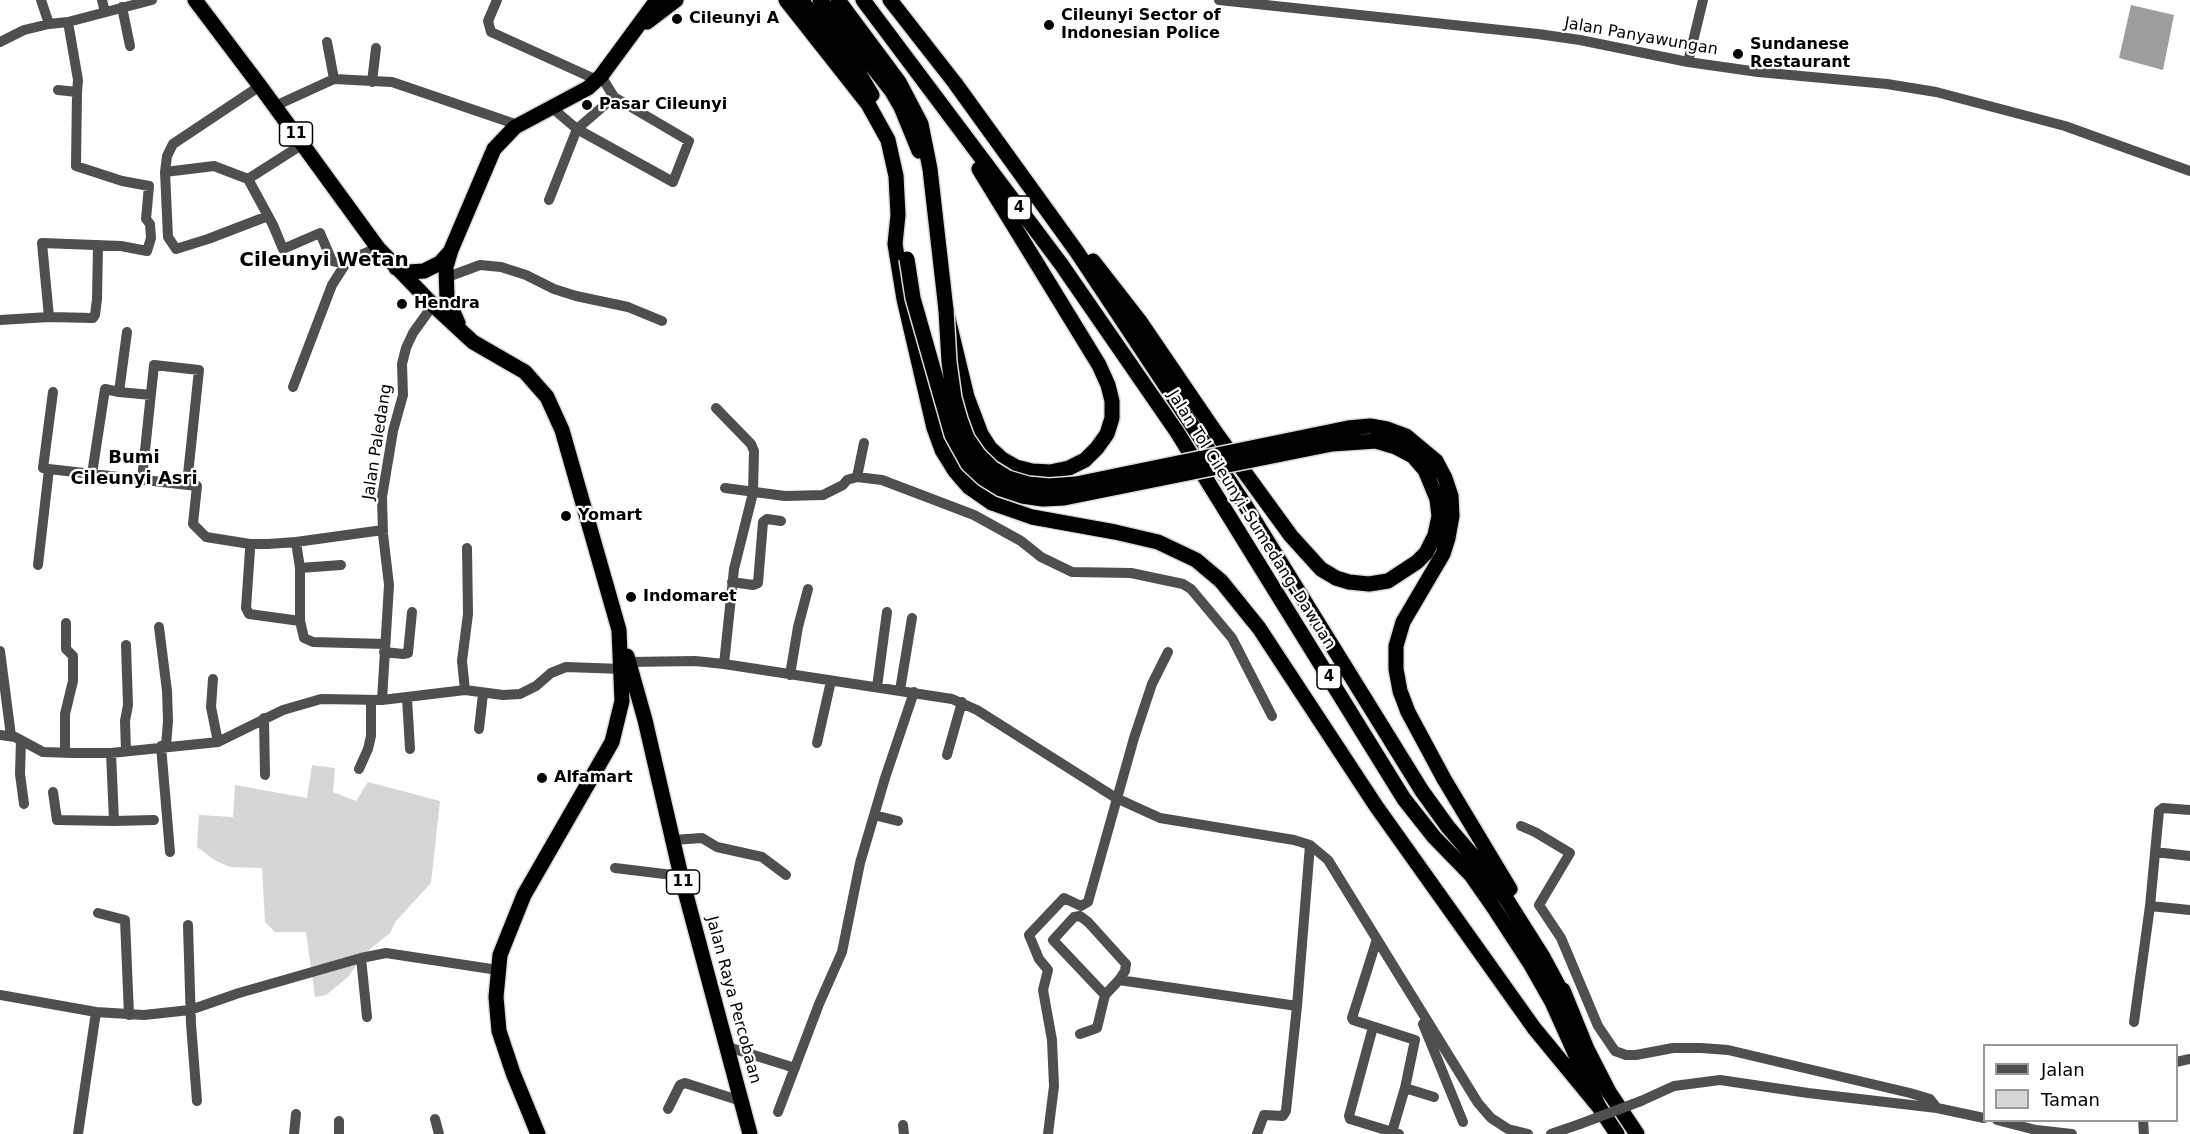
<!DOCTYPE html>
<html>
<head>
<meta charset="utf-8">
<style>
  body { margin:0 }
  #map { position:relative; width:2190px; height:1134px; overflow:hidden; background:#fff; font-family:"DejaVu Sans",sans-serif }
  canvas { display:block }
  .legend { position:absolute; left:1983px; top:1044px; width:195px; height:78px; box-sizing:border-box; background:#fff; border:2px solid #999; margin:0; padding:8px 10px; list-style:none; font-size:18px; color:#000 }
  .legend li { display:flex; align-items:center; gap:12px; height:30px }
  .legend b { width:30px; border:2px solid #999 }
</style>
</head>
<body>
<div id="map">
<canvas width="2190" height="1134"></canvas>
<ul class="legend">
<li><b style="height:8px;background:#4f4f4f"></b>Jalan</li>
<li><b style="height:16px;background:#d6d6d6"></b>Taman</li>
</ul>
</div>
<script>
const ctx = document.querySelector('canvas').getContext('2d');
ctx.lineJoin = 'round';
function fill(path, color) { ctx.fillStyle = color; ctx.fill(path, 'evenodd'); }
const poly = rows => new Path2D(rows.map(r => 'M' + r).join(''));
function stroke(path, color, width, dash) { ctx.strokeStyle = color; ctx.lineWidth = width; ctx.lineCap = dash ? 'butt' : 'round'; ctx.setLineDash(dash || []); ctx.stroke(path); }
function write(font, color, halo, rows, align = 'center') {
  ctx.font = font + ' "DejaVu Sans",sans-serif'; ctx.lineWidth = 4.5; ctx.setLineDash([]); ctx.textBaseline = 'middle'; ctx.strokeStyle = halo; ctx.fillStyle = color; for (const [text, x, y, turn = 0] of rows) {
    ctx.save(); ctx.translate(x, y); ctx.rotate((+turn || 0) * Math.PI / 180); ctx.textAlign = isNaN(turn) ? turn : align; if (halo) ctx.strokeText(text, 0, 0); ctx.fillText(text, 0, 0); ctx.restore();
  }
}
fill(poly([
  [312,765,335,768,333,792,356,801,368,782,440,801,431,883,396,921,390,933,364,954,348,977,326,995,315,997,306,932,275,932,265,922,262,868,230,867,216,861,197,847,199,815,233,817,235,785,307,798]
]), '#d6d6d6');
fill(poly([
  [2131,5,2174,15,2163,70,2119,58]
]), '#9d9d9d');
const highway = poly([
  [195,0,260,86,378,248,433,305,473,342,525,372,547,397,562,430,619,630,622,701,612,742,524,895,500,955,496,997,499,1031,513,1073,538,1134],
  [786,0,868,104,888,140,896,176,898,215,895,244,904,299,934,428,942,450,955,471,969,487,992,503,1032,517,1115,532,1158,542,1196,560,1221,581,1259,628,1376,806,1534,1028,1599,1107],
  [801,0,857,70,872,95],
  [820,0,891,90,901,107,919,151],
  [838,0,899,82,921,124,930,169,946,310,967,397,981,434,990,448,1002,459,1016,467,1032,471,1050,472,1069,468,1085,460,1097,448,1107,434,1112,418,1112,401,1108,385,1099,365,979,169],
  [863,0,1061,264,1177,432,1404,799,1434,837,1471,875,1494,908,1531,965,1552,1002,1599,1107,1617,1134],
  [890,0,955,83,1077,252,1245,505,1422,791,1448,827,1484,869,1507,900,1543,957,1565,998],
  [647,22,676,0],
  [1093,261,1139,320,1216,433,1291,536,1321,569,1336,578,1349,582,1369,584,1388,581,1417,562,1426,553,1435,535],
  [396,268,409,272,424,271,440,263,449,253],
  [458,323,447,298,446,267,451,250,494,149,515,127,588,88,601,76,657,0],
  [1448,538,1443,554,1403,622,1396,646,1396,669,1400,691,1408,712,1444,779,1510,889],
  [627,656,645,720,681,876,750,1134],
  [1563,990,1587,1049,1609,1092,1637,1134]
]);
stroke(highway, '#dbdbdb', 18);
stroke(poly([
  [41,0,49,24],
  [102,0,105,12],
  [497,0,488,21,491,32,597,80],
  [1219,0,1538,34,1580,40,1688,62,1758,72,1887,84,1936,92,2065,126,2190,171],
  [122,7,130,46],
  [68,22,78,80,77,92],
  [0,42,24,30,49,24,68,22,152,0],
  [327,42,334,79],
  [1688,62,1703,0],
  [372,82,376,48],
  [260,86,173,144,167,156,165,172,168,237,176,249,208,239,268,216],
  [275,106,334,79,392,82,518,125],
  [551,107,577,129,673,182,689,141,614,97,601,76],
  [165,172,214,166,248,179,303,144],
  [248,179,273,225,283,249,320,233,332,261,345,264],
  [549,200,577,129,614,97],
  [445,278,480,265,501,267,526,275,554,289,576,296,628,307,662,321],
  [49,317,42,243,121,246,147,251,151,238,150,224,146,219,149,186,122,181,76,166,77,92,58,90],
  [0,320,49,317,93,318,95,315,97,299,98,245],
  [293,387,332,285,348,260,378,248],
  [119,392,151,395],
  [716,408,751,444,754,451,753,493,734,569,724,664],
  [49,469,197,486,193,524,206,537,250,544,268,544,296,542,383,530],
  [92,474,105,389,119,392,127,332],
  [857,477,882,480,974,515,1021,541,1041,557,1072,572,1131,573,1183,584,1191,589,1232,638,1272,716],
  [142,479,154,365,199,370,187,484],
  [725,488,785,496,823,495,843,485,847,480,857,477,864,443],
  [296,542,300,568,300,621],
  [250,550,246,608,249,614,300,621,304,638,313,642,385,644],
  [38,565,49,469,43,468,53,392],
  [300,568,341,565],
  [732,582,753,585,758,583,763,522,767,519,781,521],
  [159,627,167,691,168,721,166,746],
  [0,651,11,736],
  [384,652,403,654,408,653,412,612],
  [629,662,695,661,724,664,952,699,977,710,1116,798,1160,818,1294,840,1310,845,1328,860,1478,1103,1491,1118,1508,1129,1528,1134],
  [790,675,798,627,808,589],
  [213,679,211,707,218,742],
  [877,687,887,612],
  [465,690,462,661,468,614,467,548],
  [900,690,912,618],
  [407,698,410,749],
  [382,700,389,585,383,534,382,497,393,431,403,395,402,364,406,348,413,333,433,305],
  [264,718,265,775],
  [479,729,483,694],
  [0,735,15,737,43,752,73,753,111,753,218,742,283,710,321,699,382,700,465,690,503,695,520,694,536,686,551,673,566,667,622,669],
  [21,740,20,774,24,804],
  [817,743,831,681],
  [161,746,170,852],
  [126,751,125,721,128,705,126,645],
  [65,753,65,714,73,681,73,656,66,649,66,623],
  [947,755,962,702],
  [359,769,368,749,371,736,371,700],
  [53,792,57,820,114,821,111,753],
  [874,815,898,821],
  [114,821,154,820],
  [1521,826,1535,832,1570,853,1539,905,1561,938,1598,1026,1615,1051,1626,1055,1636,1055,1673,1048,1701,1048,1728,1050,1910,1093,1930,1099,1937,1108],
  [673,840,702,838,717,847,762,857,786,875],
  [2155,852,2190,856],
  [615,868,681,876],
  [2150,906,2190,910],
  [98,913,125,920,129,1015],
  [1080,916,1088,922,1126,964,1125,971,1119,980,1105,995,1053,940,1074,917,1080,916],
  [188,925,191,1024,197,1101],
  [1377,939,1352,1018,1353,1020,1415,1040,1405,1088,1392,1132],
  [361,958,367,1017],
  [1119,980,1297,1006],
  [0,995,96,1012,144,1015,190,1010,239,993,361,958,386,953,498,970],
  [2134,1022,2150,906,2159,811,2163,808,2190,810],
  [1423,1024,1463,1122],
  [1373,1027,1349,1116,1350,1119,1399,1134],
  [1080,1034,1097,1028,1105,995],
  [728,1047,795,1068],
  [2176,1062,2190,1059],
  [1405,1088,1434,1097],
  [1641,1101,1674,1086,1720,1080,1808,1093,1937,1108,1984,1118],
  [668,1109,680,1085,685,1083,741,1101],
  [778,1112,819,1004,842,952,860,863,885,778,914,692],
  [435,1119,439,1134],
  [1997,1120,2036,1130,2072,1134],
  [2143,1120,2144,1134],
  [339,1121,339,1134],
  [903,1125,904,1134],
  [78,1134,96,1012],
  [294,1134,296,1114],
  [1048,1134,1054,1086,1052,1040,1043,990,1048,970,1039,959,1029,935,1064,898,1081,906,1088,902,1134,738,1152,684,1168,652],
  [1257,1134,1264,1115,1283,1116,1286,1111,1297,1006,1310,845],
  [1551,1134,1580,1124]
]), '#4f4f4f', 10);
stroke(highway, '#000', 15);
const highwayBridge = poly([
  [907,259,913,298,952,435,968,464,983,478,1001,489,1022,496,1043,499,1064,498,1332,444,1376,441,1396,447,1413,456,1425,470,1437,499,1439,516,1435,535],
  [946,310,949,362,954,398,960,419,967,438,978,454,992,468,1008,478,1028,484,1049,486,1076,484,1348,428,1370,426,1387,429,1406,436,1436,461,1445,478,1451,496,1452,516,1448,538]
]);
stroke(highwayBridge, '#dbdbdb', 18, []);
stroke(poly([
  [1580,1124,1641,1101]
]), '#4f4f4f', 10);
stroke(highwayBridge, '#000', 15);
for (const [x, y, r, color] of [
  [677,19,6,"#000"],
  [1049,25,6,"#000"],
  [1738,54,6,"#000"],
  [587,105,6,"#000"],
  [402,304,6,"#000"],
  [566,516,6,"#000"],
  [631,597,6,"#000"],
  [542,778,6,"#000"]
]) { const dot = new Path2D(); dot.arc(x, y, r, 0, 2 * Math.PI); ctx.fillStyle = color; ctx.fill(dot); stroke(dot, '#fff', 2); }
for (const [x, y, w] of [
  [296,134,33],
  [1019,208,24],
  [1329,677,24],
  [683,882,33]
]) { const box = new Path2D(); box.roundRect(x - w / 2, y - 12, w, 24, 4.5); ctx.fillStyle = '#fff'; ctx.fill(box); stroke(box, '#000', 1.5); }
write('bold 15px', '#000', null, [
  ["11",296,134],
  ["4",1019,208],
  ["4",1329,677],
  ["11",683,882]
]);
write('bold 16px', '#000', '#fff', [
  ["Cileunyi Sector of",1061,16],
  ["Indonesian Police",1061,34],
  ["Cileunyi A",689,19],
  ["Sundanese",1750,45],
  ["Restaurant",1750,63],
  ["Pasar Cileunyi",599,105],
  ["Hendra",414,304],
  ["Yomart",578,516],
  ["Indomaret",643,597],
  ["Alfamart",554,778]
], 'left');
write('16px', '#000', '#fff', [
  ["Jalan Panyawungan",1641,37,10],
  ["Jalan Paledang",378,442,-81],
  ["Jalan Tol Cileunyi–Sumedang–Dawuan",1251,520,58],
  ["Jalan Raya Percobaan",733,1000,75]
]);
write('bold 18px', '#000', '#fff', [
  ["Bumi",134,458],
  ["Cileunyi Asri",134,479]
]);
write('bold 20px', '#000', '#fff', [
  ["Cileunyi Wetan",324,261]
]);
</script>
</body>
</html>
